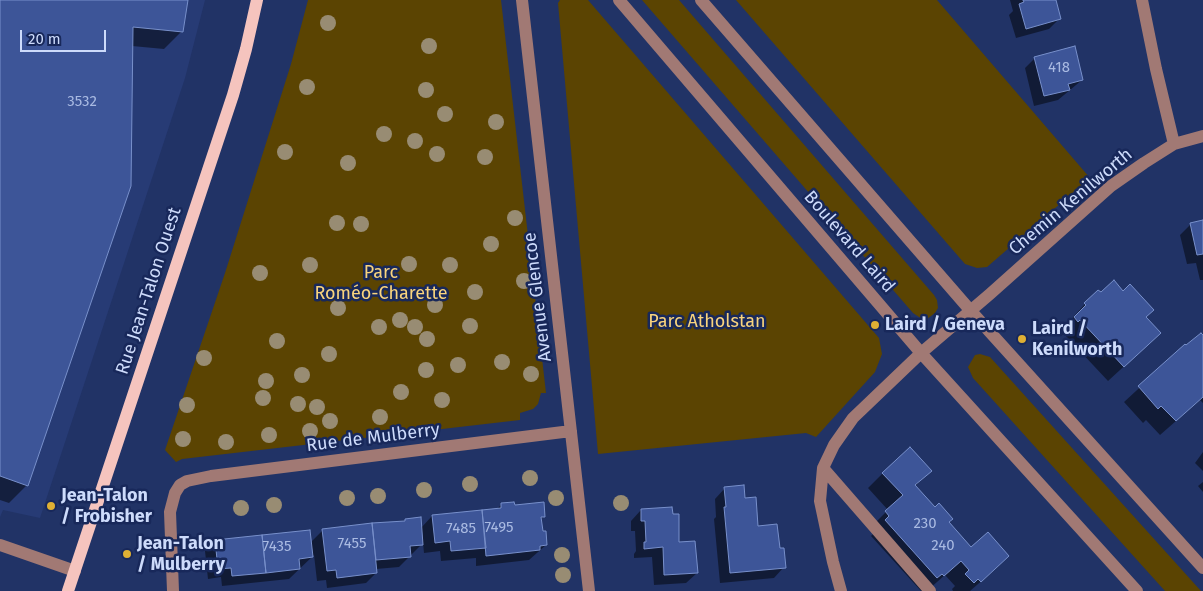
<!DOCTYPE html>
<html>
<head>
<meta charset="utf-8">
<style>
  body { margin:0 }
  #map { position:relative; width:1203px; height:591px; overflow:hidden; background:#213366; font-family:"Fira Sans",sans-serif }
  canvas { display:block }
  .scale { position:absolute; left:20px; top:30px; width:86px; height:22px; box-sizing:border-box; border:2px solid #cddbfb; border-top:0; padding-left:6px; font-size:15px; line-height:18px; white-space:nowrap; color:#cddbfb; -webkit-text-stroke:4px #18285a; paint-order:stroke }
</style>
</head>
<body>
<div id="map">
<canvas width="1203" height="591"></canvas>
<div class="scale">20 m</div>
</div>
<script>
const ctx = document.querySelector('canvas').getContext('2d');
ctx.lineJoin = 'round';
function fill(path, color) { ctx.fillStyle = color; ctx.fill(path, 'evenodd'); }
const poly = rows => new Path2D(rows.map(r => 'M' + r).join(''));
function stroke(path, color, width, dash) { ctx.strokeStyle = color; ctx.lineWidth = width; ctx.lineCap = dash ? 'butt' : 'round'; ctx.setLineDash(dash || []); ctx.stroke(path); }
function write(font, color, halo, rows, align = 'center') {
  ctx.font = font + ' "Fira Sans",sans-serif'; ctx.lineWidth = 5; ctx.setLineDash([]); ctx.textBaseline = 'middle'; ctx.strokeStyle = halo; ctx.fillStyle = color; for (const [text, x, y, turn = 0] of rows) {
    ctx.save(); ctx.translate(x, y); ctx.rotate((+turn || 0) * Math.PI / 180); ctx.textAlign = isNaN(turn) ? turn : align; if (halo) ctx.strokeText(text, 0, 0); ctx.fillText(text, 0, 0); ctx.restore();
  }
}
fill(poly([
  [0,0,205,0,185,78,40,518,3,510,0,517]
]), '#273b75');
fill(poly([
  [308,0,501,0,546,393,541,393,538,404,533,409,520,413,520,420,182,459,176,462,165,450,225,273,291,64],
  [560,0,588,0,879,338,882,354,875,372,816,437,806,433,598,454,558,3],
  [642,0,679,0,934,295,937,300,938,308,935,313,927,319,922,319,913,313],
  [736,0,937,0,1090,178,987,267,977,268,965,264],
  [980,354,990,357,1201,591,1165,591,973,378,968,367,975,355]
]), '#5b4402');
fill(poly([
  [0,0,186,0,182,31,164,49,132,46,27,485,9,503,0,500],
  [1010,0,1055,0,1060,18,1049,29,1016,38,1009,15,1013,11],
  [1035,58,1082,80,1058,100,1034,106,1025,68],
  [1203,221,1203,280,1200,280,1196,263,1187,264,1180,235,1191,224],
  [1085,304,1144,317,1144,348,1108,381,1064,334,1063,335,1060,332],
  [1203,337,1203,403,1200,400,1160,435,1146,420,1143,423,1124,402,1185,346],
  [1203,452,1203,471,1195,463],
  [930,471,915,486,993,571,970,591,953,591,952,589,955,586,945,575,929,589,921,591,871,536,875,532,871,527,888,510,868,488,883,473],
  [1203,482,1203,492,1198,486],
  [725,488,744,500,757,527,784,567,774,578,720,583,714,519,716,517,715,499],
  [501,505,513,506,544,516,540,520,546,545,529,560,476,566,476,558,441,561,440,551,424,553,423,543,399,567,376,569,376,573,366,583,327,588,326,580,317,581,314,555,289,579,222,586,221,577,208,579,205,551,215,541,310,543,323,530,404,522,406,520,421,528,432,516,496,510],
  [641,510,678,543,697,573,686,583,654,585,652,557,634,558,634,554,636,551,635,531,631,531,631,521]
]), '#0007');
const building = poly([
  [0,0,188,0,183,32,133,27,131,186,28,486,0,476,0,0],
  [1023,0,1056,0,1061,19,1026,29,1019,4,1024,2,1023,0],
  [1075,46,1083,80,1068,84,1070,90,1044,96,1034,57,1075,46],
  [1203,220,1203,254,1197,255,1190,223,1203,220],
  [1114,280,1123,291,1130,284,1154,310,1146,317,1161,333,1124,367,1080,320,1078,322,1074,317,1086,305,1084,303,1098,290,1101,292,1114,280],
  [1201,333,1203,335,1203,397,1176,421,1161,406,1158,409,1138,386,1185,344,1186,345,1201,333],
  [910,447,932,471,915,485,935,507,939,503,953,519,949,522,971,547,988,532,1009,556,981,582,978,579,974,583,965,574,969,570,961,561,944,576,942,574,937,578,885,520,889,516,885,511,903,495,882,473,910,447],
  [744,485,745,498,756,497,758,526,777,524,780,548,784,548,786,568,730,573,724,507,726,507,724,487,744,485],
  [514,502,515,505,544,502,545,517,541,517,543,531,546,531,547,545,540,546,540,550,486,556,482,510,501,508,501,503,514,502],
  [672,507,673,514,679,514,679,542,695,541,698,573,664,575,663,547,644,549,644,542,646,542,645,521,641,521,641,509,672,507],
  [482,510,486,548,451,551,450,541,435,543,432,515,482,510],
  [421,517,423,545,410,546,411,557,376,560,372,523,405,521,405,519,421,517],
  [372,523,377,573,337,578,336,570,327,571,322,529,372,523],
  [310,530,313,557,299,559,300,569,266,573,262,535,310,530],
  [262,535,266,573,232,576,231,568,218,569,215,540,262,535]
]);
fill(building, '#3d5598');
stroke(building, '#7890cb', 1);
stroke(poly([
  [522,0,589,591],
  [619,0,921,353,1137,591],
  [701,0,970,310,1203,568],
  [1142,0,1156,69,1174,144],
  [823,468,930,591],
  [0,545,75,571],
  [173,591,170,512,175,493,180,485,187,481,211,476,571,431],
  [841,591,833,562,820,501,823,468,834,445,853,418,921,353,990,294,1111,186,1144,163,1174,144,1203,136]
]), '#a17974', 12);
stroke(poly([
  [68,591,233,95,246,49,257,0]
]), '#f5c4be', 12);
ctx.fillStyle = '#988c73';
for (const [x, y] of [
  [328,23],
  [429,46],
  [307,87],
  [426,90],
  [445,114],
  [496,122],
  [384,134],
  [415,141],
  [285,152],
  [437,154],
  [485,157],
  [348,163],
  [515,218],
  [337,223],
  [361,224],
  [491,244],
  [409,264],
  [310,265],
  [450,265],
  [260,273],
  [524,281],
  [475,292],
  [435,305],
  [338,308],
  [400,320],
  [470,326],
  [379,327],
  [415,327],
  [427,339],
  [277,341],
  [329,354],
  [204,358],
  [502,362],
  [458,365],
  [426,370],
  [531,374],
  [302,375],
  [266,381],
  [401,392],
  [263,398],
  [442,400],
  [298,404],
  [187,405],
  [317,407],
  [380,417],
  [330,421],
  [310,431],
  [269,435],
  [183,439],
  [226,442],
  [530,478],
  [470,484],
  [424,490],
  [378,496],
  [347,498],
  [556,498],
  [621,503],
  [274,505],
  [241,508],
  [562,555],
  [563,575]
]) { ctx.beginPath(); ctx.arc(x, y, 8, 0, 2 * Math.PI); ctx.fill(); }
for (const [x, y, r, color] of [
  [875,325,5,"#dfb034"],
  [1022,339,5,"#dfb034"],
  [51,506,5,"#dfb034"],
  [127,554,5,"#dfb034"]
]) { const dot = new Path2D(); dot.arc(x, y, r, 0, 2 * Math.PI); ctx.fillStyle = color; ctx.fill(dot); stroke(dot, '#18285a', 2); }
write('15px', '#a9bae2', null, [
  ["418",1059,68],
  ["3532",82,102],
  ["230",925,524],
  ["7495",499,528],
  ["7485",461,529],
  ["7455",352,544],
  ["240",943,546],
  ["7435",277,547]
]);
write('18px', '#cddbfb', '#18285a', [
  ["Chemin Kenilworth",1071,202,-40],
  ["Boulevard Laird",849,242,49],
  ["Rue Jean-Talon Ouest",149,291,-72],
  ["Avenue Glencoe",538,297,-97],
  ["Rue de Mulberry",373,438,-7]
]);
write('18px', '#f9d47d', '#18285a', [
  ["Parc",381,273],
  ["Roméo-Charette",381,294],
  ["Parc Atholstan",707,322]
]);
write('bold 18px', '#cddbfb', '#18285a', [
  ["Laird / Geneva",885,325],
  ["Laird /",1032,329],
  ["Kenilworth",1032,350],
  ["Jean-Talon",61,496],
  ["/ Frobisher",61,517],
  ["Jean-Talon",137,544],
  ["/ Mulberry",137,565]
], 'left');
</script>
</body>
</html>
